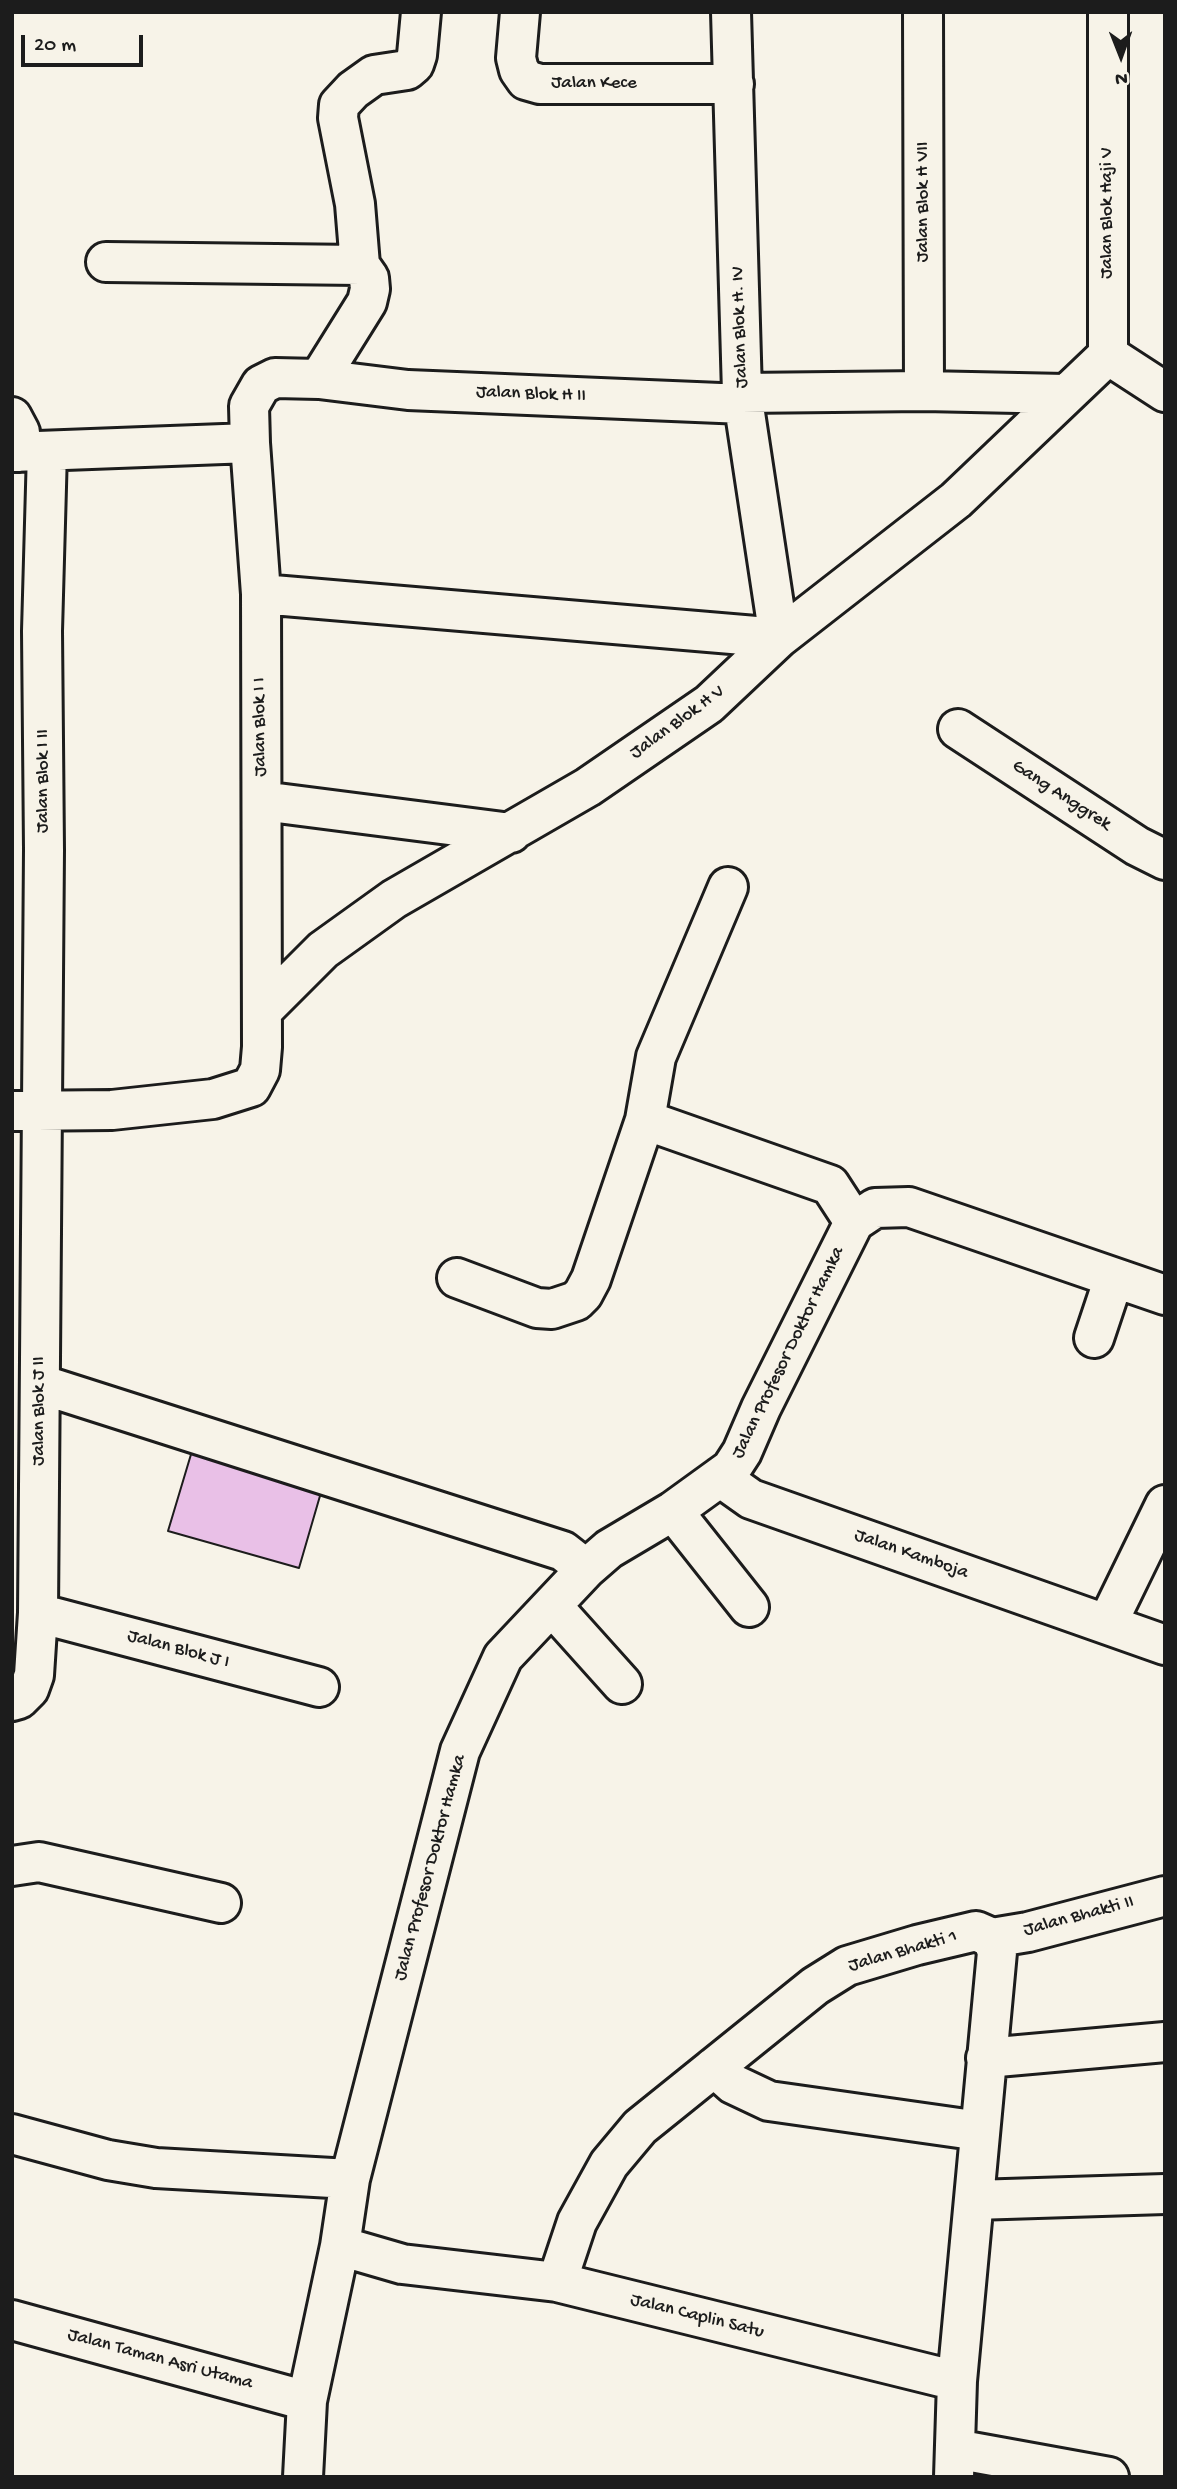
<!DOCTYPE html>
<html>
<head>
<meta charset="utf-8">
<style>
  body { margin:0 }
  #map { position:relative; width:1177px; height:2489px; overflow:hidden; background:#f7f3e8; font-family:"Gochi Hand",sans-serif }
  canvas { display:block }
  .frame { position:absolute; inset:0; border:14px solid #1c1c1c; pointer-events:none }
  .north { position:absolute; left:1086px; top:21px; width:70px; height:70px; -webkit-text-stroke:5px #f7f3e8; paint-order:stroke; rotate:179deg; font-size:19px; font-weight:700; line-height:28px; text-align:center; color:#1c1c1c }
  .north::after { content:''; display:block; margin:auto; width:24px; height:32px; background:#1c1c1c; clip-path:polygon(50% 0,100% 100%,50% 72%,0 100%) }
  .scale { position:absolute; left:21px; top:35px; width:122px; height:32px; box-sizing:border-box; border:4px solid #1c1c1c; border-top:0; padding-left:9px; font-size:21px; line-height:24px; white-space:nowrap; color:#1c1c1c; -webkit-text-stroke:5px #f7f3e8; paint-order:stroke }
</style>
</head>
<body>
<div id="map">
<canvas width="1177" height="2489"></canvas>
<div class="frame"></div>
<div class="north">N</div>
<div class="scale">20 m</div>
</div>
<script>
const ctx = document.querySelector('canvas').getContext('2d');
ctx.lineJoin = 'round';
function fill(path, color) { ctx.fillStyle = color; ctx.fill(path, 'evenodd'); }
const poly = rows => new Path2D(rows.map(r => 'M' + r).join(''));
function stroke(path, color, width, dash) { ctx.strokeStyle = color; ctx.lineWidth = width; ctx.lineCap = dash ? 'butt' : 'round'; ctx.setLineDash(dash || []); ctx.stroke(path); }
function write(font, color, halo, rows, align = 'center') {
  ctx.font = font + ' "Gochi Hand",sans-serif'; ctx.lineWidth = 5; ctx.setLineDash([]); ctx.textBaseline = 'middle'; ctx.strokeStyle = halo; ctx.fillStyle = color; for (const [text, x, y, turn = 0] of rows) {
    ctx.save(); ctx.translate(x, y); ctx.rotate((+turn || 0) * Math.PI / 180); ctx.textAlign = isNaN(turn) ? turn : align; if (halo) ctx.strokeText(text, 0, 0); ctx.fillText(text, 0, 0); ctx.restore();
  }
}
const building = poly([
  [192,1451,322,1489,299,1568,168,1531,192,1451]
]);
fill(building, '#e9c0e7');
stroke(building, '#1c1c1c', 2);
const minor = poly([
  [520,12,516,58,519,70,526,80,540,84,734,84],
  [923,12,924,391],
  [106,262,360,265,369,278,370,289,367,302,319,379],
  [360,265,355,204,338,118,339,105,353,90,374,75,407,70,414,64,417,55,421,12],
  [1108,355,1165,392],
  [742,393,924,391,1065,394],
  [12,417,20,432,20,452],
  [12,452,250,443,249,406,261,385,275,378,319,379,408,390,744,404],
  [261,594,779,638,742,393,731,12],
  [958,729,1137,846,1165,860],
  [262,801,511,833],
  [728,887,656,1057,645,1120,830,1185,854,1222],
  [262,1011,323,950,394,899,588,787,709,704,779,638,956,500,1108,355,1108,12],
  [12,1111,112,1110,213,1099,251,1087,260,1070,262,1047,261,594,250,443],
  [457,1278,537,1308,552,1309,576,1301,583,1294,591,1279,645,1120],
  [1094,1338,1114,1278],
  [40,1384,563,1551,586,1569],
  [720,1477,751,1499,1165,1645],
  [673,1511,749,1607],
  [552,1606,622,1684],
  [38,1613,319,1687],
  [1107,1624,1165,1505],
  [12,1701,19,1699,29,1689,34,1675,38,1613,44,850,42,631,47,451],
  [12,1866,39,1862,221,1903],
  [992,1938,1028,1932,1165,1896],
  [986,2058,1165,2042],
  [714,2067,733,2084,769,2101,980,2131],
  [12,2134,108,2160,156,2168,350,2179],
  [974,2200,1165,2194],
  [340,2246,402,2264,557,2282,957,2381],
  [557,2282,577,2222,609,2164,640,2127,815,1986,847,1966,917,1945,976,1931,992,1938,997,1952,957,2381,954,2477],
  [12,2320,307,2401],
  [955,2449,1109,2477],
  [303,2477,307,2401,340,2246,350,2179,460,1751,503,1657,586,1569,609,1549,673,1511,731,1469,742,1452,761,1408,854,1222,875,1208,909,1207,1165,1295]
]);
stroke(minor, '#1c1c1c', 44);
stroke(minor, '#f7f3e8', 38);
write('19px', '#1c1c1c', '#f7f3e8', [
  ["Jalan Kece",594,84],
  ["Jalan Blok H VII",924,202,-90],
  ["Jalan Blok Haji V",1108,213,-90],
  ["Jalan Blok H. IV",741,327,-92],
  ["Jalan Blok H II",531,395,2],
  ["Jalan Blok H V",678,723,-36],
  ["Jalan Blok I I",261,727,-91],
  ["Jalan Blok I II",44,781,-90],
  ["Gang Anggrek",1061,796,33],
  ["Jalan Profesor Doktor Hamka",789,1353,-64],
  ["Jalan Blok J II",40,1411,-90],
  ["Jalan Kamboja",911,1555,19],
  ["Jalan Blok J I",178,1650,15],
  ["Jalan Profesor Doktor Hamka",431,1868,-75],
  ["Jalan Bhakti II",1079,1917,-15],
  ["Jalan Bhakti 1",903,1952,-16],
  ["Jalan Caplin Satu",697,2317,14],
  ["Jalan Taman Asri Utama",160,2360,15]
]);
</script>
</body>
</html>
